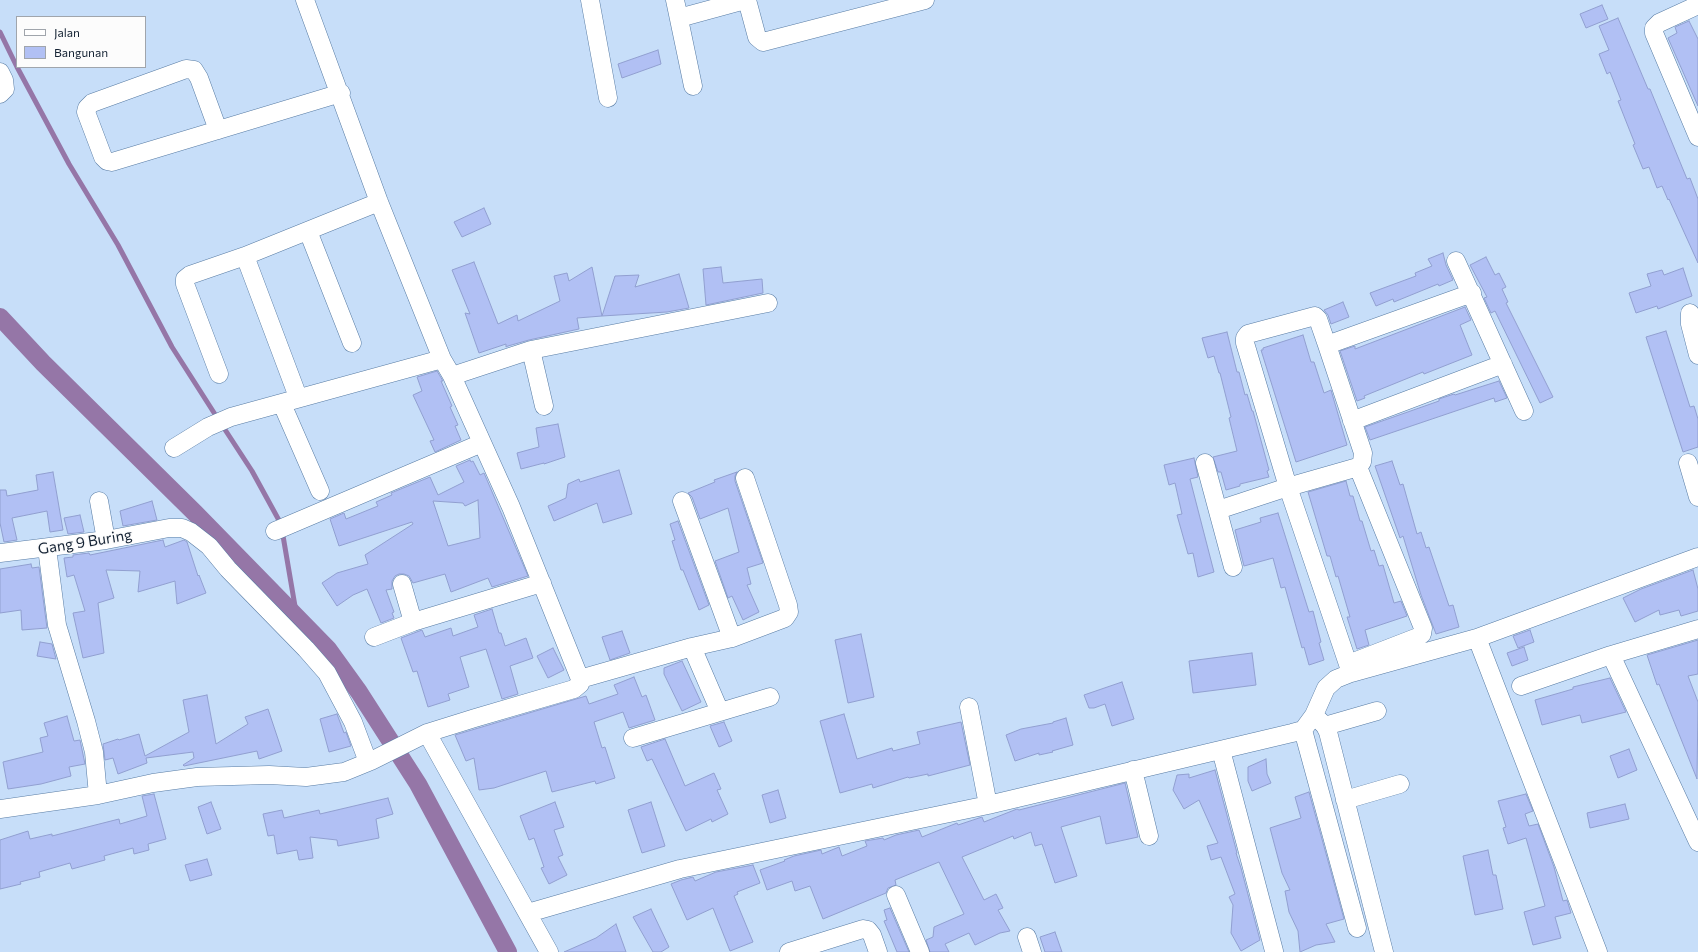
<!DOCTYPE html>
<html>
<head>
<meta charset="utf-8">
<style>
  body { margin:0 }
  #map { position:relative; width:1698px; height:952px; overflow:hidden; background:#c7def9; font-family:Commissioner,sans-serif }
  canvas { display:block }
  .legend { position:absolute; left:16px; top:16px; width:130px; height:52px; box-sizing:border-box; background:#fcfcfc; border:1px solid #a0a5ac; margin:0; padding:5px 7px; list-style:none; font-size:12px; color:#152334 }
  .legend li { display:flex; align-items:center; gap:8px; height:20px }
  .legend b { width:20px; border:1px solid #a0a5ac }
</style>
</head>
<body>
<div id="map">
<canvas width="1698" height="952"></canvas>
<ul class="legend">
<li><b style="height:5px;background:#fff"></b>Jalan</li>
<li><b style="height:11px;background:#b1c0f4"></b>Bangunan</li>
</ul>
</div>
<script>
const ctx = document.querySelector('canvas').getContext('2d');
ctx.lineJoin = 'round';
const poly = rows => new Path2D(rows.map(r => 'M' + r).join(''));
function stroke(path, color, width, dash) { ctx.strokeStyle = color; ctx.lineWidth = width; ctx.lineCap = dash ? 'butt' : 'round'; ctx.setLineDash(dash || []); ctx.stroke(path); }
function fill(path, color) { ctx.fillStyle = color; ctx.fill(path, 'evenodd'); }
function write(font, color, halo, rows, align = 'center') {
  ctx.font = font + ' Commissioner,sans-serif'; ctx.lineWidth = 3; ctx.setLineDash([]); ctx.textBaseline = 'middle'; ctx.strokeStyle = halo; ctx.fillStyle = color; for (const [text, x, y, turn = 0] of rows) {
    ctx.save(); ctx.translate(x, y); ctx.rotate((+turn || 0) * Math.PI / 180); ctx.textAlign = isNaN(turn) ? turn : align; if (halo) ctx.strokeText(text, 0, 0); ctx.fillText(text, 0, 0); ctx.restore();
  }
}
stroke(poly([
  [0,32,17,67],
  [17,67,69,164,118,245,172,347,218,419],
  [222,425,252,471,281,524,297,618]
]), '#9576a7', 5);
stroke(poly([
  [0,317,43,363,195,513,328,649,359,692,418,784,508,952]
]), '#9576a7', 18);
const building = poly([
  [1602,5,1608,19,1586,28,1580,14,1602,5],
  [1618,18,1648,89,1650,89,1687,179,1690,178,1698,199,1698,263,1669,199,1668,200,1662,186,1657,188,1649,167,1643,169,1633,145,1635,144,1618,101,1621,100,1610,72,1607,74,1599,54,1609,50,1599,26,1618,18],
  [1689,21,1698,39,1698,106,1668,38,1677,33,1675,27,1689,21],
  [658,50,661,64,622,78,618,64,658,50],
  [484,208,491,224,462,237,454,222,484,208],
  [1443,253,1446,265,1453,280,1439,286,1438,284,1394,302,1393,299,1376,306,1370,293,1416,276,1415,273,1432,266,1428,259,1443,253],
  [1486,257,1495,275,1499,273,1506,287,1502,289,1508,302,1506,303,1553,397,1540,403,1495,311,1491,313,1484,298,1487,297,1470,265,1486,257],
  [474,262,498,324,517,315,518,321,560,301,554,276,567,273,569,281,592,267,602,316,577,318,579,329,529,340,508,346,506,347,506,344,479,353,465,313,470,314,452,270,474,262],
  [721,267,723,283,762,279,763,293,706,305,703,269,721,267],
  [1683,268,1692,296,1658,309,1657,306,1636,313,1629,293,1651,286,1647,274,1662,270,1664,275,1683,268],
  [679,274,689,308,667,312,602,316,615,276,639,275,635,287,679,274],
  [1343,302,1349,317,1331,324,1328,315,1324,310,1343,302],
  [1465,307,1471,320,1460,325,1472,355,1424,374,1423,372,1364,396,1365,398,1357,401,1340,351,1355,346,1355,349,1465,307],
  [1666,331,1690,407,1694,406,1698,419,1698,447,1683,452,1646,337,1666,331],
  [1227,332,1237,372,1239,372,1245,395,1247,394,1252,411,1253,411,1269,470,1267,471,1269,477,1240,484,1240,486,1226,490,1221,472,1218,472,1213,457,1237,451,1229,418,1231,417,1220,373,1219,373,1214,356,1208,358,1202,338,1227,332],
  [1303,335,1311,362,1314,362,1324,393,1331,390,1347,445,1296,462,1261,350,1263,350,1263,348,1303,335],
  [437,371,443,381,441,381,452,406,450,407,458,425,455,426,461,440,435,452,430,441,434,440,413,395,422,391,417,377,437,371],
  [1499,381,1507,398,1495,402,1494,398,1370,440,1365,427,1439,401,1439,399,1454,394,1455,395,1499,381],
  [558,424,565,457,544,464,544,463,521,469,517,453,539,447,536,428,558,424],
  [1194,458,1198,477,1190,479,1214,572,1198,577,1193,553,1188,554,1177,515,1182,514,1175,483,1169,485,1164,465,1194,458],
  [470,460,471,462,473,461,480,475,484,473,528,576,492,587,488,578,451,592,445,574,413,583,409,576,404,574,399,574,395,576,392,581,392,589,386,590,394,612,392,613,394,618,381,623,367,589,353,595,337,606,322,583,337,573,368,564,365,555,413,524,412,522,339,546,330,519,344,513,346,519,378,506,376,502,392,495,391,493,430,477,438,495,464,482,456,466,470,460],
  [478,500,480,538,448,546,433,501,463,503,465,506,478,500],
  [1392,461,1400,485,1403,484,1417,534,1421,532,1426,548,1429,547,1449,606,1453,605,1459,627,1436,634,1421,595,1403,536,1400,538,1375,466,1392,461],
  [619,470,632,514,603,523,597,503,554,521,548,506,566,498,568,484,579,479,580,482,619,470],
  [53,472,63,530,50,532,47,511,12,518,17,540,4,542,0,523,0,490,6,490,7,496,38,490,36,475,53,472],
  [737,472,735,476,735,481,763,563,747,568,751,584,747,585,759,612,743,620,732,596,728,598,715,561,739,552,728,508,700,519,692,497,688,493,715,482,714,480,737,472],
  [1346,481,1350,496,1353,496,1360,521,1362,521,1371,551,1374,550,1379,566,1383,565,1394,603,1401,601,1407,616,1365,630,1369,645,1357,649,1347,617,1350,617,1338,576,1336,577,1330,556,1327,556,1308,492,1346,481],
  [152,501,157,520,123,526,120,511,152,501],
  [1278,513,1309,612,1313,611,1321,642,1319,643,1324,660,1309,665,1304,647,1302,648,1285,587,1281,588,1273,558,1244,566,1235,530,1261,522,1260,518,1278,513],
  [80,515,84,532,68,534,64,518,80,515],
  [678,521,709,605,699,610,683,570,681,570,672,541,675,540,670,524,678,521],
  [163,540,165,547,184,540,187,542,198,576,199,575,206,593,177,604,175,581,138,592,140,571,106,570,114,598,98,603,104,653,83,658,73,613,85,611,74,575,67,577,64,558,73,557,73,555,89,553,90,555,163,540],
  [31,564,32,568,39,567,47,628,22,630,21,610,0,613,0,569,31,564],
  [1693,570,1698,589,1698,611,1681,616,1679,610,1660,615,1659,610,1635,622,1623,598,1641,589,1693,570],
  [492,609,499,633,501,633,505,646,526,638,533,658,510,666,518,694,502,699,486,649,460,657,469,687,448,694,450,700,428,707,417,671,413,672,401,638,422,630,425,637,451,628,453,636,478,627,474,615,492,609],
  [1530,630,1534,642,1518,648,1513,636,1530,630],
  [622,631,630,653,610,660,602,637,622,631],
  [861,634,874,697,848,703,835,640,861,634],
  [1698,640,1698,674,1688,676,1698,702,1697,779,1659,684,1657,685,1647,655,1698,640],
  [40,642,52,644,56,659,37,656,40,642],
  [1524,647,1528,660,1512,666,1507,653,1524,647],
  [553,648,564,670,548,678,537,656,553,648],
  [1252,653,1256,685,1193,693,1189,661,1252,653],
  [682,661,701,702,682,711,664,674,664,668,682,661],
  [634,677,642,697,646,695,655,720,629,728,623,712,594,722,602,748,605,747,615,778,596,784,595,781,552,792,546,771,494,788,479,790,474,758,466,761,455,735,586,696,589,704,618,694,614,685,634,677],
  [1610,678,1626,712,1582,723,1580,715,1542,725,1535,700,1573,689,1573,687,1610,678],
  [1122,682,1134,719,1112,726,1105,704,1094,708,1089,708,1084,695,1122,682],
  [207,695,216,744,248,724,245,717,268,709,282,751,259,759,257,751,184,766,183,765,194,758,193,752,146,758,147,763,118,774,113,758,105,760,103,744,118,739,119,740,139,734,145,756,189,732,183,700,207,695],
  [337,714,344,733,346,732,351,746,329,752,320,719,337,714],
  [844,714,857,759,892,748,893,751,920,744,917,732,961,722,970,765,928,776,928,774,909,778,908,777,873,788,872,784,840,793,820,721,844,714],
  [67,716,74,741,80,740,85,764,69,767,71,776,41,784,8,789,3,762,43,752,40,738,48,736,44,723,67,716],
  [1066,718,1073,745,1052,751,1053,752,1039,755,1039,753,1015,761,1006,735,1021,729,1053,723,1053,722,1066,718],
  [724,722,732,741,719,747,710,726,724,722],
  [665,739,685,786,714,773,721,789,717,790,728,814,712,822,711,819,686,831,652,759,647,761,641,747,665,739],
  [1629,749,1637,770,1618,778,1610,756,1629,749],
  [1266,759,1267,774,1271,783,1252,791,1248,781,1248,767,1266,759],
  [1215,770,1237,853,1236,853,1241,868,1260,940,1241,951,1231,933,1233,905,1229,897,1235,894,1221,857,1211,860,1207,846,1218,843,1199,800,1184,809,1173,790,1177,775,1189,774,1189,778,1215,770],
  [1125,783,1138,837,1106,844,1100,816,1061,827,1077,876,1055,883,1042,844,1035,846,1031,832,1014,839,1013,836,962,857,984,900,996,894,1003,908,998,910,1010,931,1000,933,975,945,969,933,945,944,949,952,930,952,926,940,933,937,934,927,964,914,939,862,895,880,896,885,888,888,886,893,823,919,810,886,795,891,792,881,767,890,760,870,785,861,784,860,794,856,821,850,822,854,839,847,842,856,867,846,865,841,883,838,884,840,896,835,919,830,922,837,957,823,958,825,982,817,984,822,1017,809,1019,810,1125,783],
  [778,790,786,818,770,823,762,795,778,790],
  [1309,792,1344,919,1326,924,1335,942,1316,945,1300,952,1298,931,1289,912,1285,891,1290,890,1282,873,1270,828,1301,818,1295,797,1309,792],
  [154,794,166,839,148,844,149,850,134,854,133,848,104,856,105,860,72,869,70,863,39,872,40,877,20,882,21,884,0,889,0,840,28,831,30,839,52,834,52,836,119,819,120,824,147,816,142,796,154,794],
  [1526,794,1533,811,1525,814,1529,826,1538,824,1554,867,1563,901,1567,900,1571,913,1555,917,1561,938,1533,945,1524,912,1545,906,1526,838,1508,844,1503,828,1506,827,1498,801,1526,794],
  [388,798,393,814,376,819,379,838,338,846,337,840,310,837,313,858,299,860,297,850,277,854,274,835,268,836,263,814,282,810,284,818,319,810,320,814,388,798],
  [211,802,221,829,207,834,198,807,211,802],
  [555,802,564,827,554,830,563,855,558,857,567,875,549,884,541,868,544,867,534,838,529,840,520,816,555,802],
  [651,802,665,846,642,853,628,810,651,802],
  [1625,804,1629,819,1590,828,1587,813,1625,804],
  [1488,850,1493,875,1496,875,1503,909,1475,915,1463,856,1488,850],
  [207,859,212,875,190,881,185,865,207,859],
  [753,865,760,883,737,892,738,894,734,896,753,942,730,951,713,908,687,920,671,884,681,880,693,877,695,881,716,872,753,865],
  [890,908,909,952,897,952,884,921,887,920,884,910,890,908],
  [651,909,669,947,661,952,653,952,633,917,651,909],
  [616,924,626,952,564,952,596,938,616,924],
  [1055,932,1062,952,1045,952,1040,937,1055,932]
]);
fill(building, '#b1c0f4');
stroke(building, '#919fd0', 1);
const minor = poly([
  [590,0,608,98],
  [675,0,693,86],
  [747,0,757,37,763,42,925,0],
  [1698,5,1659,23,1654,28,1654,33,1698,137],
  [679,18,745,0],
  [0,72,4,80,5,89,0,94],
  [218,130,199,78,194,70,186,69,92,103,87,108,86,112,103,157,107,161,112,162,341,93],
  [308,231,352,343],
  [245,256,295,389],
  [1456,261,1524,411],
  [1690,313,1690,324,1698,355],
  [1327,345,1472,293],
  [531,350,544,406],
  [219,374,185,284,185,279,190,275,245,256,379,202],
  [452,376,531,350,768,303],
  [282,404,320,491],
  [1352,421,1503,364],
  [174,448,208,427,231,417,442,359],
  [1205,463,1233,567],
  [1688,463,1698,497],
  [99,501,106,540],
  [682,501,732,638],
  [1218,510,1288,487,1358,467,1362,462,1363,453,1327,345,1318,319,1315,316,1248,334,1245,338,1245,343,1288,487,1351,673],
  [275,531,482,443],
  [47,548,57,625,86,721,94,752,98,795],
  [0,553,106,540,169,528,182,528,191,532,209,546,228,569,306,649,327,673,353,722,368,762],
  [402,584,413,622],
  [374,637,413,622,542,583],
  [1477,638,1598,952],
  [692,647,720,712],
  [1611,655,1698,629],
  [1356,661,1418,637,1422,634,1423,628,1358,467],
  [580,679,692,647,732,638,785,618,789,612,788,605,745,478],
  [1521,686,1611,655,1698,842],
  [969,707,988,805],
  [1314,715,1325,726,1328,732,1384,952],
  [1325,726,1377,711],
  [1303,730,1357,928],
  [427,733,549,952],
  [633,738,770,697],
  [1221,750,1274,951],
  [1133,770,1149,836],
  [1345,800,1400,784],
  [0,809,98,795,153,783,197,777,269,775,306,777,344,772,371,761,427,733,475,718,574,689,580,684,580,679,511,507,452,376,442,359,379,202,305,0],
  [896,895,920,952],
  [528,913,680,869,988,805,1292,733,1303,730,1314,715,1326,688,1336,679,1351,673,1477,638,1698,557],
  [1027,937,1032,952],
  [789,952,863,929,868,930,872,935,878,952]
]);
stroke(minor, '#587ca4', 19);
stroke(minor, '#fff', 18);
write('15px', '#152334', '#fcfcfc', [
  ["Gang 9 Buring",85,542,-9]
]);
</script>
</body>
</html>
